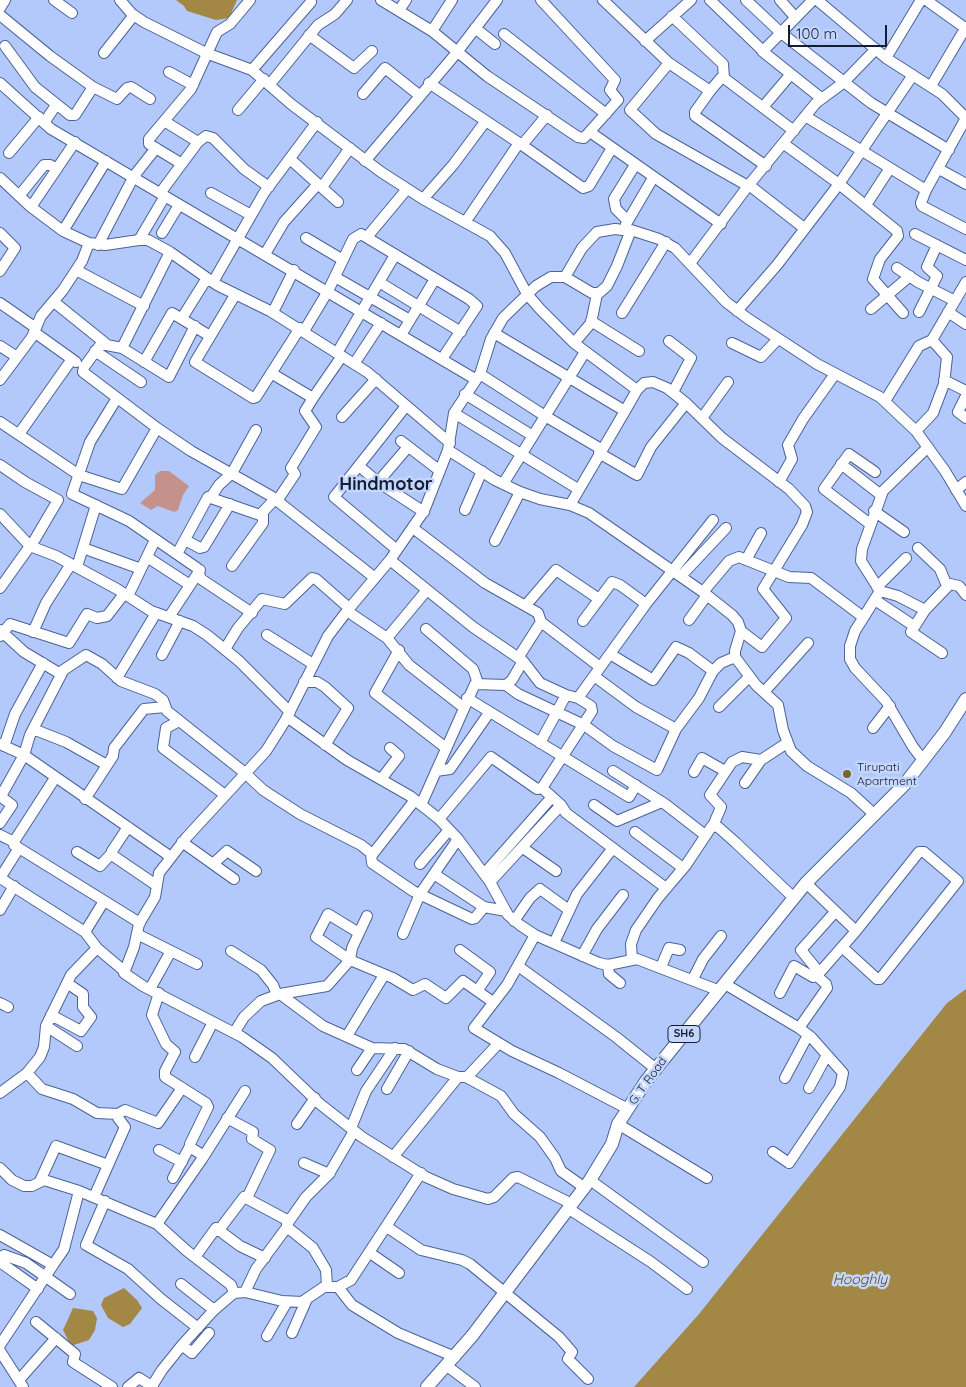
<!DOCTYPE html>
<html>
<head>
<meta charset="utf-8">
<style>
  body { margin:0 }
  #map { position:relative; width:966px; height:1387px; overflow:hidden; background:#b3c9fb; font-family:Quicksand,sans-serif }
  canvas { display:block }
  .scale { position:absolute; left:788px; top:25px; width:99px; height:22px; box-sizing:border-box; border:2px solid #131d34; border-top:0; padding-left:6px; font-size:15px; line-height:18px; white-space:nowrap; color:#131d34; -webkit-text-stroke:4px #c5d6fc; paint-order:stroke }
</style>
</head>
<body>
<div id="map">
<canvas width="966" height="1387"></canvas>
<div class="scale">100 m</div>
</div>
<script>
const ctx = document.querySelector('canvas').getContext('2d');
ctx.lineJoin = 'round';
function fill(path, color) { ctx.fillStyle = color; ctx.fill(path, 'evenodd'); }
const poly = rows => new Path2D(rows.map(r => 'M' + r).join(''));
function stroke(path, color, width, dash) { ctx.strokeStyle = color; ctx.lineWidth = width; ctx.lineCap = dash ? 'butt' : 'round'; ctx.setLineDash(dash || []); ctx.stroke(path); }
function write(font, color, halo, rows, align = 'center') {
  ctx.font = font + ' Quicksand,sans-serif'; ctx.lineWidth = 5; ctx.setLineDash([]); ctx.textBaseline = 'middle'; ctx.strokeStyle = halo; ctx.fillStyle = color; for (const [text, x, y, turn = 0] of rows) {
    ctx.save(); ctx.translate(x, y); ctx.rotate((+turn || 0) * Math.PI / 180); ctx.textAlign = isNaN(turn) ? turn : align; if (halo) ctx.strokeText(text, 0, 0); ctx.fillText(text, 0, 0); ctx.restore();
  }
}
fill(poly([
  [160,471,169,471,189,486,183,495,178,510,174,512,158,506,151,510,140,503,155,490,155,475]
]), '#c5918b');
fill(poly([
  [176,0,237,0,229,18,216,20,187,11,184,6],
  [966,989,966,1387,634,1387,699,1314,947,1003],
  [124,1288,137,1300,142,1308,130,1324,123,1327,108,1318,101,1305,104,1298],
  [73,1308,93,1311,97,1318,95,1330,89,1340,71,1346,63,1330]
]), '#a38745');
const minor = poly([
  [54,0,72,13],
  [120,0,132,14,144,22,206,53,252,70,291,104,381,172,423,199,490,236,505,253,527,294,540,309,574,343,637,390],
  [381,0,432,31,487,76,578,137,584,138,618,100,610,90,615,80,541,0],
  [603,0,669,63,710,91,721,78,724,78,794,131],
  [710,0,763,51,813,0],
  [746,0,780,32,871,103,949,150],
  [780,0,795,17],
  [817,0,886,58,942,94,966,118],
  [926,0,965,28],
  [0,8,5,0],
  [400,9,406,0],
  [0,15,50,56,93,87,117,99,127,88,131,87,150,99],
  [672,16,723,64,724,78],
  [475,28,495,44],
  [432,31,452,0],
  [504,34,606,114],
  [309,35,354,68,372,51],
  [645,41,691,0],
  [5,46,35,87,70,115,75,115,93,87],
  [762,51,821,98],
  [104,53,134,15],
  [886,58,921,0],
  [669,63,630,110,656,134,748,186],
  [252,70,311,2],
  [169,72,193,85],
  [0,83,51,129,475,379],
  [429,83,522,145,547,115],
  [270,84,318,25,335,14,347,0],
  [931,86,966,27],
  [710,91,695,112,695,116,766,166],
  [363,94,385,68,419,95],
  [763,107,791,74],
  [238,110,264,79],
  [805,116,926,190,966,118],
  [164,121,198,142],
  [44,123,56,105],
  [590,132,721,224],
  [784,144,839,184,897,231,898,236,880,259,873,279,903,313],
  [522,145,583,188,589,186,612,148],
  [9,153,39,117],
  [290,159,338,202],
  [365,161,454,56,497,0],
  [182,164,149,144,149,139,191,89,217,32,230,24,250,0],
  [939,169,966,184],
  [0,178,31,207,63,231,89,243,105,245,139,240,148,240,170,252,217,285,270,311,367,372,450,443],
  [749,185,804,228],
  [322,187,350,148],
  [926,190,921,203,922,206,966,229],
  [161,192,198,142,206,136,213,138,244,169,269,187],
  [211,193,251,215],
  [19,196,44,165,50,165,57,169],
  [423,199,453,165,485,122],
  [866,205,890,168],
  [31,207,75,142],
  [627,220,616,209,614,199,635,165],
  [466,221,519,143],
  [626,224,653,178],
  [63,231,106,161],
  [0,233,15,248,0,271],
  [162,233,179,205],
  [915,234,966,260],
  [367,237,407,189],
  [306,238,343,260],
  [139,240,165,196],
  [98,245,134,176,156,148],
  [170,252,122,348,169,377,195,326],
  [265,254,284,222,318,184],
  [691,262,748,186,816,103,843,83,876,49],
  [897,268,918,282,955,301],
  [76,270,144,306],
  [335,277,410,320],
  [565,277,582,248,597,232,615,229,631,231],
  [213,282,264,193,317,122],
  [379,282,461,332],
  [235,295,195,362,253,398,256,397,300,328],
  [54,302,105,343],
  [0,303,36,328],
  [871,309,910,276],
  [737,311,777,265,839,184,913,75],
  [273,312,294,270],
  [919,312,937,276,927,267,937,245],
  [948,312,966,324],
  [622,313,666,242],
  [182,318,207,278],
  [591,321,639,351],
  [304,331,328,291,353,239,361,234,469,299,477,306,442,359],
  [34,332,76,362],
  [494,333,625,411,637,390,644,383,653,382,667,388,686,403,722,438,789,489,805,506,807,512,802,525,763,589,786,618,762,647,741,631],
  [401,335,435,279],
  [669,341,691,358,673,392],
  [574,343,591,323,597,294],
  [732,343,761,357,778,339],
  [0,346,17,357],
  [122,348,101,344,84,367,83,372,157,428],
  [95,351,141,382],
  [337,353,395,255],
  [144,362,172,313,210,336],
  [354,364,381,323],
  [271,373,313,398,342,356],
  [480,374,545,416,601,449],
  [0,380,32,337,41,316,63,290,82,261,89,243],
  [944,380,966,391],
  [465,394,533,436],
  [966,396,958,412,966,418],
  [117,398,90,442,72,494,129,521,197,568,201,579,252,613],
  [885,401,919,346,932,340],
  [454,413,578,489],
  [342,417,376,379],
  [702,418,728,382],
  [0,422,79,475,122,489,157,428,191,451,271,496,375,578],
  [916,431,933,413,944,384,947,357,932,340,966,282],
  [19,434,72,359],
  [401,441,440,471],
  [928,447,883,491,862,549,861,561,880,591,898,596,925,610,950,584,959,586,966,595],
  [448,450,495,480,520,492,540,499,570,505,589,513,703,592,732,615,738,622,741,631,735,651,735,657,756,685,778,705,783,730,791,751,807,766,851,793,875,815],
  [599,453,637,475,651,447,686,403],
  [841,464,881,495],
  [0,465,25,482,58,500,31,546],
  [359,466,378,482,424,512],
  [378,482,408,447],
  [779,482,792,459,788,445,803,419,835,374],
  [503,484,585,352],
  [956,490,966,482],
  [211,497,219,485,232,473,256,430],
  [277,501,295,474,291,468,316,427,305,411,313,398],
  [570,505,625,411],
  [465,510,482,471],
  [874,511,904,532],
  [0,514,30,546],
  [870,524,824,489,849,454,875,472],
  [413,528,485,583,538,613,541,622],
  [185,540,200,548,204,547,230,504],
  [495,541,520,492],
  [83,548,141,569],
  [918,548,940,569,947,586],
  [397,550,334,497,406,406],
  [177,554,208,497,260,515,275,499],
  [147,557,190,585],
  [390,560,473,627,523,661],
  [746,560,761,533],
  [232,566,263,523,263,513],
  [77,567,96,505],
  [681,576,726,528],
  [877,587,906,558],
  [0,588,30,546,56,556,117,589,151,611,193,626,207,635,239,661,290,712],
  [880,591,855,631,850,646,850,659,855,668,886,701,913,747,923,760],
  [703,592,729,561,739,557,789,577,811,578,863,617],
  [128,596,155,540],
  [875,600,914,626],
  [526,605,556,570,599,599],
  [925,610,911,632,942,653],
  [347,611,387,638,409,665,463,707],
  [169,617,200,570],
  [689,620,707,595],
  [583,621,612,582,620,585,646,604],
  [426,629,473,669,478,683],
  [0,630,24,652,59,673,86,655,102,664,121,681,155,694,163,700,167,711,245,773,263,790,300,814,361,845,371,853,372,863,413,891,472,919,475,918,484,907,506,911],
  [33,632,46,603,71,564],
  [267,635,313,664],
  [0,636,10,624,69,643,87,614,97,618,107,616,124,594],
  [387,638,427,590],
  [225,649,238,628,262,599,285,604,312,578,316,579,349,608],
  [399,650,375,693,446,748],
  [610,654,653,680,676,647,689,653,713,671],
  [162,655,180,621],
  [518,658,541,622,600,667],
  [117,678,156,613],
  [304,682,317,682,325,687,348,708,325,745],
  [506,685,518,694,584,725,613,746,657,770,676,729,636,707,594,676],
  [764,692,808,643],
  [467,698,629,797,636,785],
  [578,698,591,706,592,711,542,788,561,805,566,813,666,888],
  [719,707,749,677],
  [287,717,347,760,410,796,439,819,458,839,490,882,508,915,520,925,535,935,599,963,608,965,637,959,720,991],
  [179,721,166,728,163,748,225,795],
  [873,728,890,706],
  [33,729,66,742,107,765],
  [676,729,699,698,713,671,721,663,735,657],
  [540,743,566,695],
  [0,744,24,755,171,857],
  [4,746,15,714,43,663],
  [436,771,450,769,489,713],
  [613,771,665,804,705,835],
  [694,772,702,758,725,771],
  [55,778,15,840,14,845,140,923],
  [382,778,399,756,390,748],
  [745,783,761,760],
  [0,796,12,805,0,823],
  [1,796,24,755,30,735,62,673],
  [85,799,113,756,114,748,144,709,165,707],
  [421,805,475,684,506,685,512,680,523,661,540,683,566,695,578,698,646,604,713,520],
  [594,805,617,821,662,802],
  [439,819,491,757,537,789,542,788],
  [713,826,721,807,710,795,732,762,742,757,761,760,787,743],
  [128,827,112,851,112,855,156,885],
  [635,832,683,868],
  [0,835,14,842],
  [182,842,234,879],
  [523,848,556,871],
  [77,852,100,866,111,854],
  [372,855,415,800],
  [213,864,227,851,256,871],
  [420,864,449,830],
  [434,874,484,907],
  [484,874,552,797],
  [0,878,85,932,97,948,123,970],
  [0,878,19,848],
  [490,882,561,805],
  [806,883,856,931,919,852,924,852,958,881,880,979,877,979,842,947],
  [0,910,14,886],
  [835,912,801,950,818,971,821,971,856,931],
  [514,921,530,898,540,889,569,910],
  [85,932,104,901],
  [359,933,328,914,316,937,350,960,352,948,367,916],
  [137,934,197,964],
  [403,934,420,894,458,839],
  [535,935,507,985,474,1028,512,1051,559,1073,628,1109],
  [554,943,577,894,613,848],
  [460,950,490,972,478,990],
  [231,951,261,970,273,985,277,995],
  [582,956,597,929,623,895],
  [632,959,631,944,636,930,658,898,686,865,712,826,718,827,735,842,794,898],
  [608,965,609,974,620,983],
  [518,966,616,1037,656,1069],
  [661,967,669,948,680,950],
  [693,979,703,959,721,936],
  [725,984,799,1028,811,1037,843,1073,840,1087,789,1163,773,1152],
  [150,989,171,951],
  [780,993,794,966,813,977,818,975],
  [280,994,323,1026,372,1048,404,1049,437,1069,458,1077,466,1077,469,1075,498,1044],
  [0,1003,8,1007],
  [51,1015,81,1031,91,1017,83,1007,83,994,67,983],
  [46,1026,77,1046],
  [799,1028,827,988,826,984,818,977,820,971],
  [234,1033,244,1017,261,1001,280,994,327,986,350,960,393,978,413,990,425,984,446,998,463,981,493,1002],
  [347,1036,384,975],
  [195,1057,213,1022],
  [357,1070,372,1048],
  [27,1073,42,1089,73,1099,97,1113,118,1114,125,1110,158,1123,182,1088],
  [466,1077,501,1096,514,1114,540,1137,555,1158,561,1171,585,1188],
  [785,1078,808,1035],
  [809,1088,827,1055],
  [387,1089,409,1051],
  [0,1093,27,1073,40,1057,44,1047,46,1026,71,975,97,948],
  [227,1118,253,1132,252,1139,270,1150,247,1198],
  [297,1124,315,1098],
  [618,1124,707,1178],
  [351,1128,366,1091,395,1048],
  [159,1150,182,1162],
  [393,1157,458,1077],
  [202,1159,245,1091],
  [304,1163,329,1174,354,1131],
  [0,1168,12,1180,24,1186,32,1186,44,1180,79,1191,157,1224,187,1251,231,1285,234,1293],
  [173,1178,190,1146],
  [590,1180,703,1262],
  [40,1181,56,1146,108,1165],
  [94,1197,125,1127,118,1118,118,1114],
  [105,1201,86,1245,128,1269,161,1299,198,1328],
  [572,1204,518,1177,513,1178,494,1197,488,1199,453,1189,426,1177,362,1137,320,1104,272,1058,242,1037,143,986,124,973,134,947,139,924,155,897,159,873,186,838,266,751,285,721,328,636,347,611,390,560,424,511,448,450,454,413,480,374,491,339,503,318,536,286,551,277,565,277,592,293,599,293,607,286,617,266,631,230,659,239,675,248,726,302,747,318,817,364,880,397,916,431,945,471,966,506],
  [569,1209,651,1262,687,1289],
  [157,1224,202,1159,201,1154,191,1148,190,1144,208,1107,206,1103,165,1077,165,1071,175,1052,166,1044,152,1015,159,993],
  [287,1224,306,1197,330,1173],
  [387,1227,421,1250,462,1260,470,1264,559,1337,572,1352,568,1359,588,1379],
  [219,1230,244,1197,287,1220,287,1227],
  [0,1235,53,1265,0,1345],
  [370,1253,399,1273],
  [195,1257,216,1228,240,1246,265,1258],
  [0,1258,4,1255,26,1263,70,1294],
  [0,1262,38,1289],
  [53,1265,64,1249,79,1191],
  [181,1284,214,1310],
  [338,1287,352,1305,398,1333,455,1357],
  [245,1292,256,1269,287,1227,313,1248,326,1270,327,1286],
  [36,1322,75,1354,73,1362,112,1387],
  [292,1333,306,1301],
  [267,1336,287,1302],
  [182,1345,192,1353,209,1333],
  [0,1351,23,1387],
  [447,1366,475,1387],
  [19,1380,56,1338],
  [152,1386,162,1370,182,1345,214,1310,234,1293,245,1292,282,1301,302,1302,324,1287,338,1287,351,1280,421,1173],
  [128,1387,139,1378,153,1387]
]);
const major = poly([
  [427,1387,472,1336,590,1180,612,1144,618,1124,646,1081,806,883,904,785,945,732,966,699]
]);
stroke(minor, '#4b629a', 12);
stroke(major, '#4b629a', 14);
stroke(minor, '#fff', 10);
stroke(major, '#fff', 12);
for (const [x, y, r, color] of [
  [847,774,5,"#796333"]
]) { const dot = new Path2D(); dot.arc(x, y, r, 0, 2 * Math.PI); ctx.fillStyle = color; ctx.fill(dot); stroke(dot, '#c5d6fc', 2); }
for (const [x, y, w] of [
  [684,1034,32]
]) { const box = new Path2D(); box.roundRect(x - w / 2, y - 8.5, w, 17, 4); ctx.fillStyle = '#c5d6fc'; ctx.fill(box); stroke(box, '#131d34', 1); }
write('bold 11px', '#131d34', null, [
  ["SH6",684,1034]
]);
write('12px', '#131d34', '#c5d6fc', [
  ["Tirupati",857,767],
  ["Apartment",857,781]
], 'left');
write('12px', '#131d34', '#c5d6fc', [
  ["G. T. Road",648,1081,-54]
]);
write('italic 14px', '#624d1a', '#c5d6fc', [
  ["Hooghly",860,1280]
]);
write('bold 18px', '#131d34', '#c5d6fc', [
  ["Hindmotor",386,485]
]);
</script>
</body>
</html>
